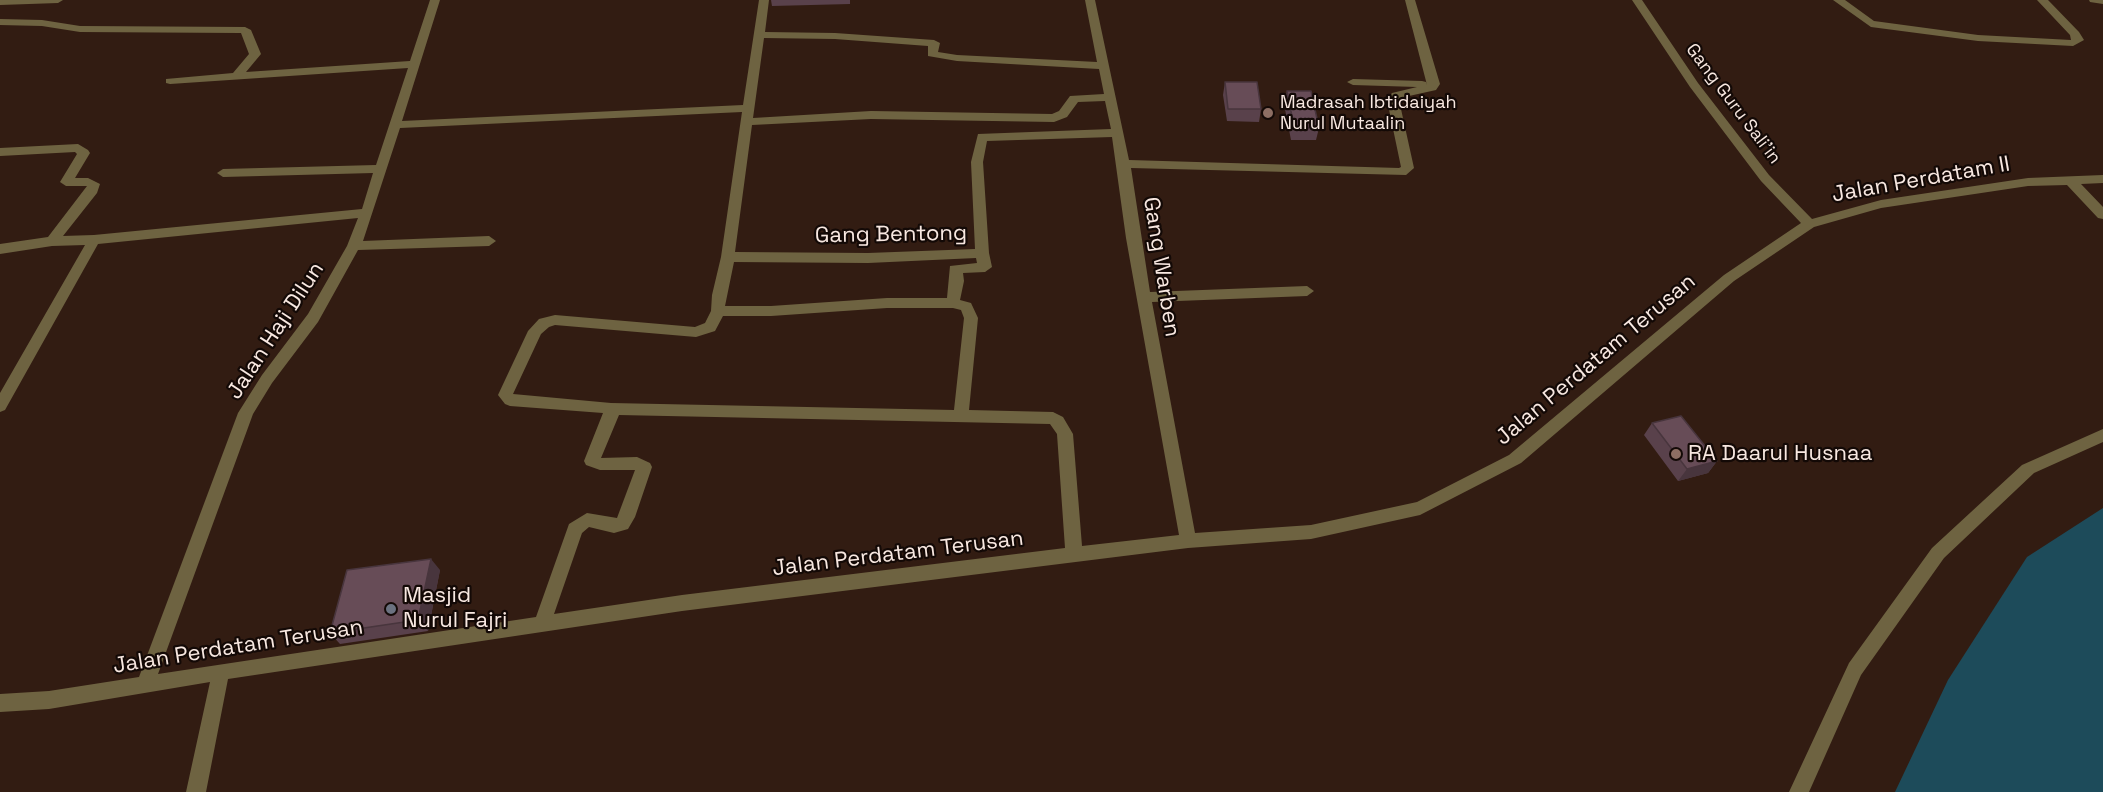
<!DOCTYPE html>
<html>
<head>
<meta charset="utf-8">
<style>
  body { margin:0 }
  canvas { display:block; background:#321c12 }
</style>
</head>
<body>
<canvas width="2103" height="792"></canvas>
<script>
const ctx = document.querySelector('canvas').getContext('2d');
ctx.lineJoin = 'round';
function fill(path, color) { ctx.fillStyle = color; ctx.fill(path, 'evenodd'); }
const poly = rows => new Path2D(rows.map(r => 'M' + r).join(''));
function stroke(path, color, width, dash) { ctx.strokeStyle = color; ctx.lineWidth = width; ctx.lineCap = dash ? 'butt' : 'round'; ctx.setLineDash(dash || []); ctx.stroke(path); }
function write(font, color, halo, rows, align = 'center') {
  ctx.font = font + ' "Space Grotesk",sans-serif'; ctx.lineWidth = 4.5; ctx.setLineDash([]); ctx.textBaseline = 'middle'; ctx.strokeStyle = halo; ctx.fillStyle = color; for (const [text, x, y, turn = 0] of rows) {
    ctx.save(); ctx.translate(x, y); ctx.rotate((+turn || 0) * Math.PI / 180); ctx.textAlign = isNaN(turn) ? turn : align; if (halo) ctx.strokeText(text, 0, 0); ctx.fillText(text, 0, 0); ctx.restore();
  }
}
fill(poly([
  [2103,508,2103,792,1895,792,1948,680,2027,557]
]), '#1d4b5a');
fill(poly([
  [0,0,63,0,58,3,0,5,0,0],
  [430,0,440,0,402,121,743,105,759,0,769,0,765,32,835,33,934,40,940,43,938,52,957,55,1097,62,1085,0,1095,0,1129,160,1399,168,1401,167,1387,100,1392,93,1417,87,1353,85,1347,82,1353,79,1422,81,1426,82,1427,85,1405,0,1415,0,1440,84,1436,90,1400,98,1399,100,1414,168,1406,175,1131,168,1150,292,1307,286,1314,291,1307,296,1152,302,1195,533,1311,525,1417,502,1509,455,1724,275,1801,223,1761,181,1690,87,1632,0,1642,0,1698,83,1769,175,1812,219,1881,200,2028,178,2103,175,2103,183,2081,184,2103,207,2103,219,2098,218,2067,185,2028,186,1881,208,1814,227,1734,281,1521,463,1420,515,1311,539,1188,548,682,611,228,679,206,792,186,792,210,682,49,709,0,712,0,694,49,691,139,677,238,413,262,375,308,314,347,246,358,218,98,244,5,410,0,412,0,393,85,245,52,246,0,254,0,244,48,237,87,186,66,186,60,182,77,154,75,152,0,156,0,148,78,144,88,150,90,153,75,178,88,178,100,184,97,193,63,236,94,235,362,209,373,173,223,177,217,173,223,169,376,165,408,68,170,84,166,83,166,79,233,73,249,54,241,33,80,32,42,26,0,25,0,19,42,20,80,26,245,27,251,30,261,54,246,72,410,61,430,0],
  [764,38,835,39,928,46,928,56,957,61,1099,69,1104,94,1070,96,1059,111,1052,114,871,111,753,118,764,38],
  [1105,101,1111,129,978,134,971,162,975,249,868,253,735,252,752,125,871,119,1054,122,1067,117,1078,102,1105,101],
  [742,112,721,257,712,295,711,311,705,323,695,327,555,315,539,319,528,331,498,395,505,404,510,406,603,413,584,461,586,465,600,470,635,470,617,518,587,513,569,524,536,617,158,674,253,414,272,383,318,322,358,250,489,246,496,241,489,236,363,241,400,128,742,112],
  [1112,137,1126,238,1179,535,1082,546,1073,434,1063,417,1053,412,969,410,978,318,971,303,960,300,964,281,963,273,985,272,992,267,989,253,983,162,987,141,1112,137],
  [976,258,977,263,950,266,947,298,887,298,771,306,725,306,734,262,868,263,976,258],
  [887,308,953,308,961,310,964,318,954,410,611,403,513,394,541,334,549,327,555,325,696,337,715,331,723,316,771,316,887,308],
  [619,415,1050,424,1057,434,1065,548,682,595,554,614,582,533,589,527,614,533,628,529,635,517,652,467,650,463,637,457,601,458,619,415],
  [1833,0,1845,0,1874,21,1978,35,2071,40,2070,35,2037,0,2048,0,2079,32,2084,40,2073,46,1978,41,1871,27,1833,0],
  [2089,0,2103,0,2103,4,2090,2,2089,0],
  [2103,429,2103,442,2034,473,1944,558,1861,675,1809,792,1789,792,1849,663,1932,548,2022,465,2103,429]
]), '#6e6341');
fill(poly([
  [771,0,850,0,850,4,772,6],
  [1225,82,1261,109,1259,122,1227,121,1223,95],
  [1287,91,1319,128,1316,140,1291,140,1284,104],
  [1652,423,1717,461,1708,473,1678,481,1644,435],
  [440,570,428,631,340,644,330,633]
]), '#59414b');
fill(poly([
  [1717,461,1708,473,1678,481,1687,469],
  [431,559,440,570,428,631,418,620]
]), '#48353d');
const building = poly([
  [1225,82,1257,82,1261,109,1228,109,1225,82],
  [1287,91,1311,91,1319,128,1294,127,1287,91],
  [1681,416,1717,461,1687,469,1652,423,1681,416],
  [431,559,418,620,330,633,347,570,431,559]
]);
fill(building, '#674c57');
stroke(building, '#48353d', 1.5);
for (const [x, y, r, color] of [
  [1268,113,6,"#8d6e63"],
  [1676,454,6,"#8d6e63"],
  [391,609,6,"#6b7280"]
]) { const dot = new Path2D(); dot.arc(x, y, r, 0, 2 * Math.PI); ctx.fillStyle = color; ctx.fill(dot); stroke(dot, '#130906', 2); }
write('18px', '#f8e8e1', '#130906', [
  ["Madrasah Ibtidaiyah",1280,103],
  ["Nurul Mutaalin",1280,124]
], 'left');
write('18px', '#f8e8e1', '#130906', [
  ["Gang Guru Sali'in",1733,104,53]
]);
write('22px', '#f8e8e1', '#130906', [
  ["Jalan Perdatam II",1921,180,-10],
  ["Gang Bentong",891,235,-1],
  ["Gang Warben",1161,267,81],
  ["Jalan Haji Dilun",276,331,-57],
  ["Jalan Perdatam Terusan",1596,360,-40],
  ["Jalan Perdatam Terusan",898,554,-7],
  ["Jalan Perdatam Terusan",238,647,-9]
]);
write('22px', '#f8e8e1', '#130906', [
  ["RA Daarul Husnaa",1688,454],
  ["Masjid",403,596],
  ["Nurul Fajri",403,621]
], 'left');
</script>
</body>
</html>
